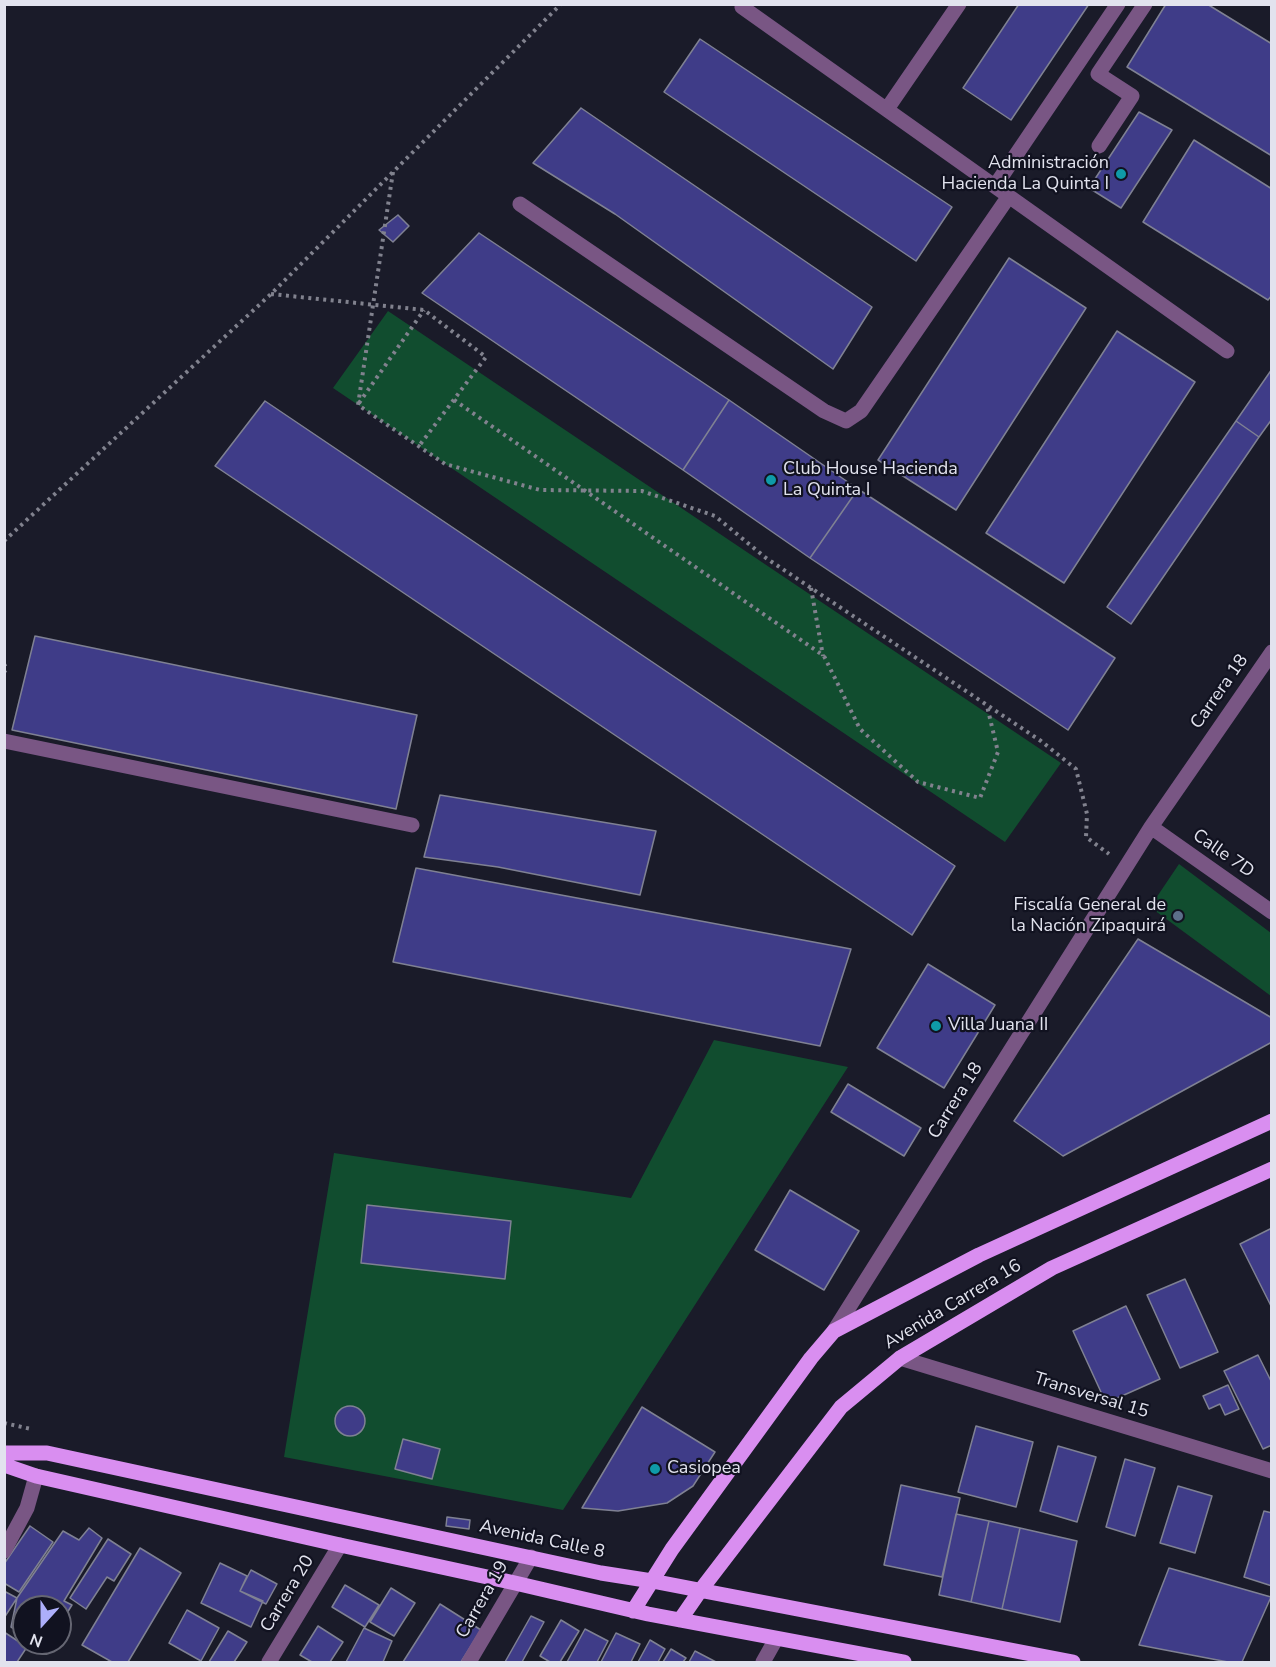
<!DOCTYPE html>
<html>
<head>
<meta charset="utf-8">
<style>
  body { margin:0 }
  #map { position:relative; width:1276px; height:1667px; overflow:hidden; background:#1a1b29; font-family:"Nunito Sans",sans-serif }
  canvas { display:block }
  .frame { position:absolute; inset:0; border:6px solid #e2e3ee; pointer-events:none }
  .north { position:absolute; left:12px; top:1595px; width:60px; height:60px; box-sizing:border-box; background:#111220; border:2px solid #656672; border-radius:50%; rotate:201deg; font-size:16px; font-weight:700; line-height:24px; text-align:center; color:#e2e3ee }
  .north::after { content:''; display:block; margin:auto; width:21px; height:27px; background:#adaffb; clip-path:polygon(50% 0,100% 100%,50% 72%,0 100%) }
</style>
</head>
<body>
<div id="map">
<canvas width="1276" height="1667"></canvas>
<div class="frame"></div>
<div class="north">N</div>
</div>
<script>
const ctx = document.querySelector('canvas').getContext('2d');
ctx.lineJoin = 'round';
function fill(path, color) { ctx.fillStyle = color; ctx.fill(path, 'evenodd'); }
const poly = rows => new Path2D(rows.map(r => 'M' + r).join(''));
function stroke(path, color, width, dash) { ctx.strokeStyle = color; ctx.lineWidth = width; ctx.lineCap = dash ? 'butt' : 'round'; ctx.setLineDash(dash || []); ctx.stroke(path); }
function write(font, color, halo, rows, align = 'center') {
  ctx.font = font + ' "Nunito Sans",sans-serif'; ctx.lineWidth = 4.5; ctx.setLineDash([]); ctx.textBaseline = 'middle'; ctx.strokeStyle = halo; ctx.fillStyle = color; for (const [text, x, y, turn = 0] of rows) {
    ctx.save(); ctx.translate(x, y); ctx.rotate((+turn || 0) * Math.PI / 180); ctx.textAlign = isNaN(turn) ? turn : align; if (halo) ctx.strokeText(text, 0, 0); ctx.fillText(text, 0, 0); ctx.restore();
  }
}
fill(poly([
  [388,311,1061,763,1005,842,333,388],
  [1179,864,1271,933,1271,996,1150,907],
  [714,1040,848,1067,563,1510,284,1457,334,1153,631,1198]
]), '#114d2f');
const building = poly([
  [1019,4,1089,4,1011,120,963,88,1019,4],
  [1166,4,1207,4,1272,44,1272,156,1127,67,1166,4],
  [700,39,952,207,916,261,664,92,700,39],
  [581,108,872,307,833,369,615,214,533,163,581,108],
  [1139,112,1172,130,1121,208,1089,188,1139,112],
  [1194,140,1272,189,1272,295,1268,300,1143,222,1194,140],
  [398,215,409,226,393,242,379,230,398,215],
  [479,233,729,400,683,470,422,293,479,233],
  [1009,258,1086,308,956,510,878,460,1009,258],
  [1117,331,1195,382,1064,583,986,533,1117,331],
  [1272,369,1272,419,1259,437,1236,421,1272,369],
  [729,400,858,489,810,558,683,470,729,400],
  [265,401,955,866,912,935,215,466,265,401],
  [1236,421,1259,437,1131,624,1107,607,1236,421],
  [858,489,1115,658,1068,730,810,558,858,489],
  [35,636,417,715,396,809,12,730,35,636],
  [440,795,656,831,640,895,498,867,424,857,440,795],
  [416,868,851,949,820,1046,393,962,416,868],
  [1138,939,1272,1018,1272,1042,1063,1156,1014,1121,1138,939],
  [928,964,995,1005,944,1088,877,1048,928,964],
  [848,1084,921,1128,904,1156,831,1112,848,1084],
  [790,1190,859,1231,824,1290,755,1250,790,1190],
  [367,1205,511,1221,505,1279,361,1263,367,1205],
  [1272,1228,1272,1308,1240,1244,1272,1228],
  [1185,1279,1218,1352,1180,1368,1147,1295,1185,1279],
  [1126,1306,1160,1379,1106,1403,1073,1331,1126,1306],
  [1258,1355,1272,1383,1272,1445,1263,1449,1224,1371,1258,1355],
  [1228,1385,1239,1409,1225,1415,1220,1404,1209,1409,1203,1396,1228,1385],
  '335 1421a15 15 0 1 1 30 0a15 15 0 1 1-30 0Z',
  [642,1407,715,1452,693,1486,667,1503,618,1511,582,1508,642,1407],
  [976,1426,1033,1442,1016,1507,958,1492,976,1426],
  [403,1439,440,1449,432,1479,395,1469,403,1439],
  [1058,1446,1096,1457,1077,1522,1040,1511,1058,1446],
  [1125,1459,1155,1468,1135,1536,1106,1527,1125,1459],
  [901,1485,960,1498,942,1577,884,1565,901,1485],
  [1178,1486,1212,1496,1195,1553,1160,1543,1178,1486],
  [1264,1511,1272,1513,1272,1586,1244,1577,1264,1511],
  [956,1514,989,1521,971,1602,939,1595,956,1514],
  [447,1517,470,1520,469,1529,446,1526,447,1517],
  [989,1521,1020,1528,1002,1609,971,1602,989,1521],
  [30,1526,53,1542,19,1592,4,1583,4,1564,30,1526],
  [89,1528,102,1538,64,1601,72,1605,60,1624,60,1607,24,1607,24,1635,11,1627,17,1598,63,1531,79,1540,89,1528],
  [1020,1528,1077,1541,1060,1622,1002,1609,1020,1528],
  [108,1539,131,1554,114,1581,107,1577,86,1609,70,1598,108,1539],
  [140,1548,181,1573,128,1662,112,1662,82,1645,140,1548],
  [220,1563,247,1576,240,1591,263,1601,251,1627,201,1603,220,1563],
  [1169,1568,1271,1597,1242,1662,1228,1662,1139,1645,1169,1568],
  [251,1570,277,1584,266,1604,240,1591,251,1570],
  [345,1585,379,1605,365,1627,332,1607,345,1585],
  [391,1588,415,1603,394,1636,370,1622,391,1588],
  [4,1591,17,1598,4,1618,4,1591],
  [440,1604,481,1630,461,1662,403,1662,440,1604],
  [187,1610,219,1628,201,1661,169,1643,187,1610],
  [531,1616,544,1622,522,1662,505,1662,531,1616],
  [561,1620,579,1631,560,1662,550,1662,540,1656,561,1620],
  [318,1626,343,1642,330,1662,312,1662,300,1655,318,1626],
  [364,1628,392,1641,383,1662,346,1662,364,1628],
  [585,1629,608,1641,597,1662,567,1662,585,1629],
  [228,1631,247,1642,234,1662,209,1662,228,1631],
  [4,1632,27,1647,17,1662,4,1662,4,1632],
  [616,1633,640,1644,631,1662,601,1662,616,1633],
  [650,1640,665,1649,658,1662,638,1662,650,1640],
  [671,1649,686,1658,683,1662,663,1662,671,1649],
  [695,1651,716,1662,689,1662,695,1651]
]);
fill(building, '#3f3c88');
stroke(building, '#7f8193', 1.5);
stroke(poly([
  [393,172,358,405,445,464,540,490,642,491,715,516,766,558,1041,741,1076,769,1087,814,1086,837,1109,854],
  [271,294,424,310,486,357,419,446],
  [454,400,824,656,860,729,918,782,980,798,998,752,987,706],
  [359,403,424,310],
  [4,541,271,294,561,4],
  [811,588,823,656],
  [4,664,7,669,4,672],
  [4,1423,31,1429]
]), '#81828e', 4, [3, 4.5]);
stroke(poly([
  [742,7,1227,351],
  [887,109,959,4],
  [1099,146,1132,96,1098,74,1145,4],
  [995,186,1118,4],
  [520,204,824,411,846,421,861,411,1009,196],
  [4,741,412,825],
  [1151,827,1272,912],
  [834,1331,1151,827,1272,652],
  [900,1358,1272,1471],
  [4,1551,27,1508,36,1476],
  [269,1662,340,1545],
  [469,1662,531,1557],
  [763,1662,776,1639]
]), '#795684', 15);
stroke(poly([
  [4,1453,47,1453,601,1573,652,1581,1073,1662],
  [4,1465,36,1476,340,1545,515,1583,648,1614,904,1662],
  [633,1611,672,1549,811,1358,834,1331,979,1255,1272,1121],
  [680,1620,700,1591,841,1407,900,1358,1052,1268,1272,1169]
]), '#d98ef0', 15);
for (const [x, y, r, color] of [
  [1121,174,6,"#0f9aa8"],
  [771,480,6,"#0f9aa8"],
  [1178,916,6,"#5c6f8a"],
  [936,1026,6,"#0f9aa8"],
  [655,1469,6,"#0f9aa8"]
]) { const dot = new Path2D(); dot.arc(x, y, r, 0, 2 * Math.PI); ctx.fillStyle = color; ctx.fill(dot); stroke(dot, '#111220', 2); }
write('18px', '#e2e3ee', '#111220', [
  ["Administración",1109,164,"right"],
  ["Hacienda La Quinta I",1109,185,"right"],
  ["Club House Hacienda",783,470],
  ["La Quinta I",783,491],
  ["Fiscalía General de",1166,906,"right"],
  ["la Nación Zipaquirá",1166,927,"right"],
  ["Villa Juana II",948,1026],
  ["Casiopea",667,1469]
], 'left');
write('18px', '#e2e3ee', '#111220', [
  ["Carrera 18",1220,692,-55],
  ["Calle 7D",1223,854,35],
  ["Carrera 18",956,1101,-58],
  ["Avenida Carrera 16",953,1305,-31],
  ["Transversal 15",1091,1396,17],
  ["Avenida Calle 8",542,1540,12],
  ["Carrera 20",288,1594,-59],
  ["Carrera 19",483,1600,-60]
]);
</script>
</body>
</html>
